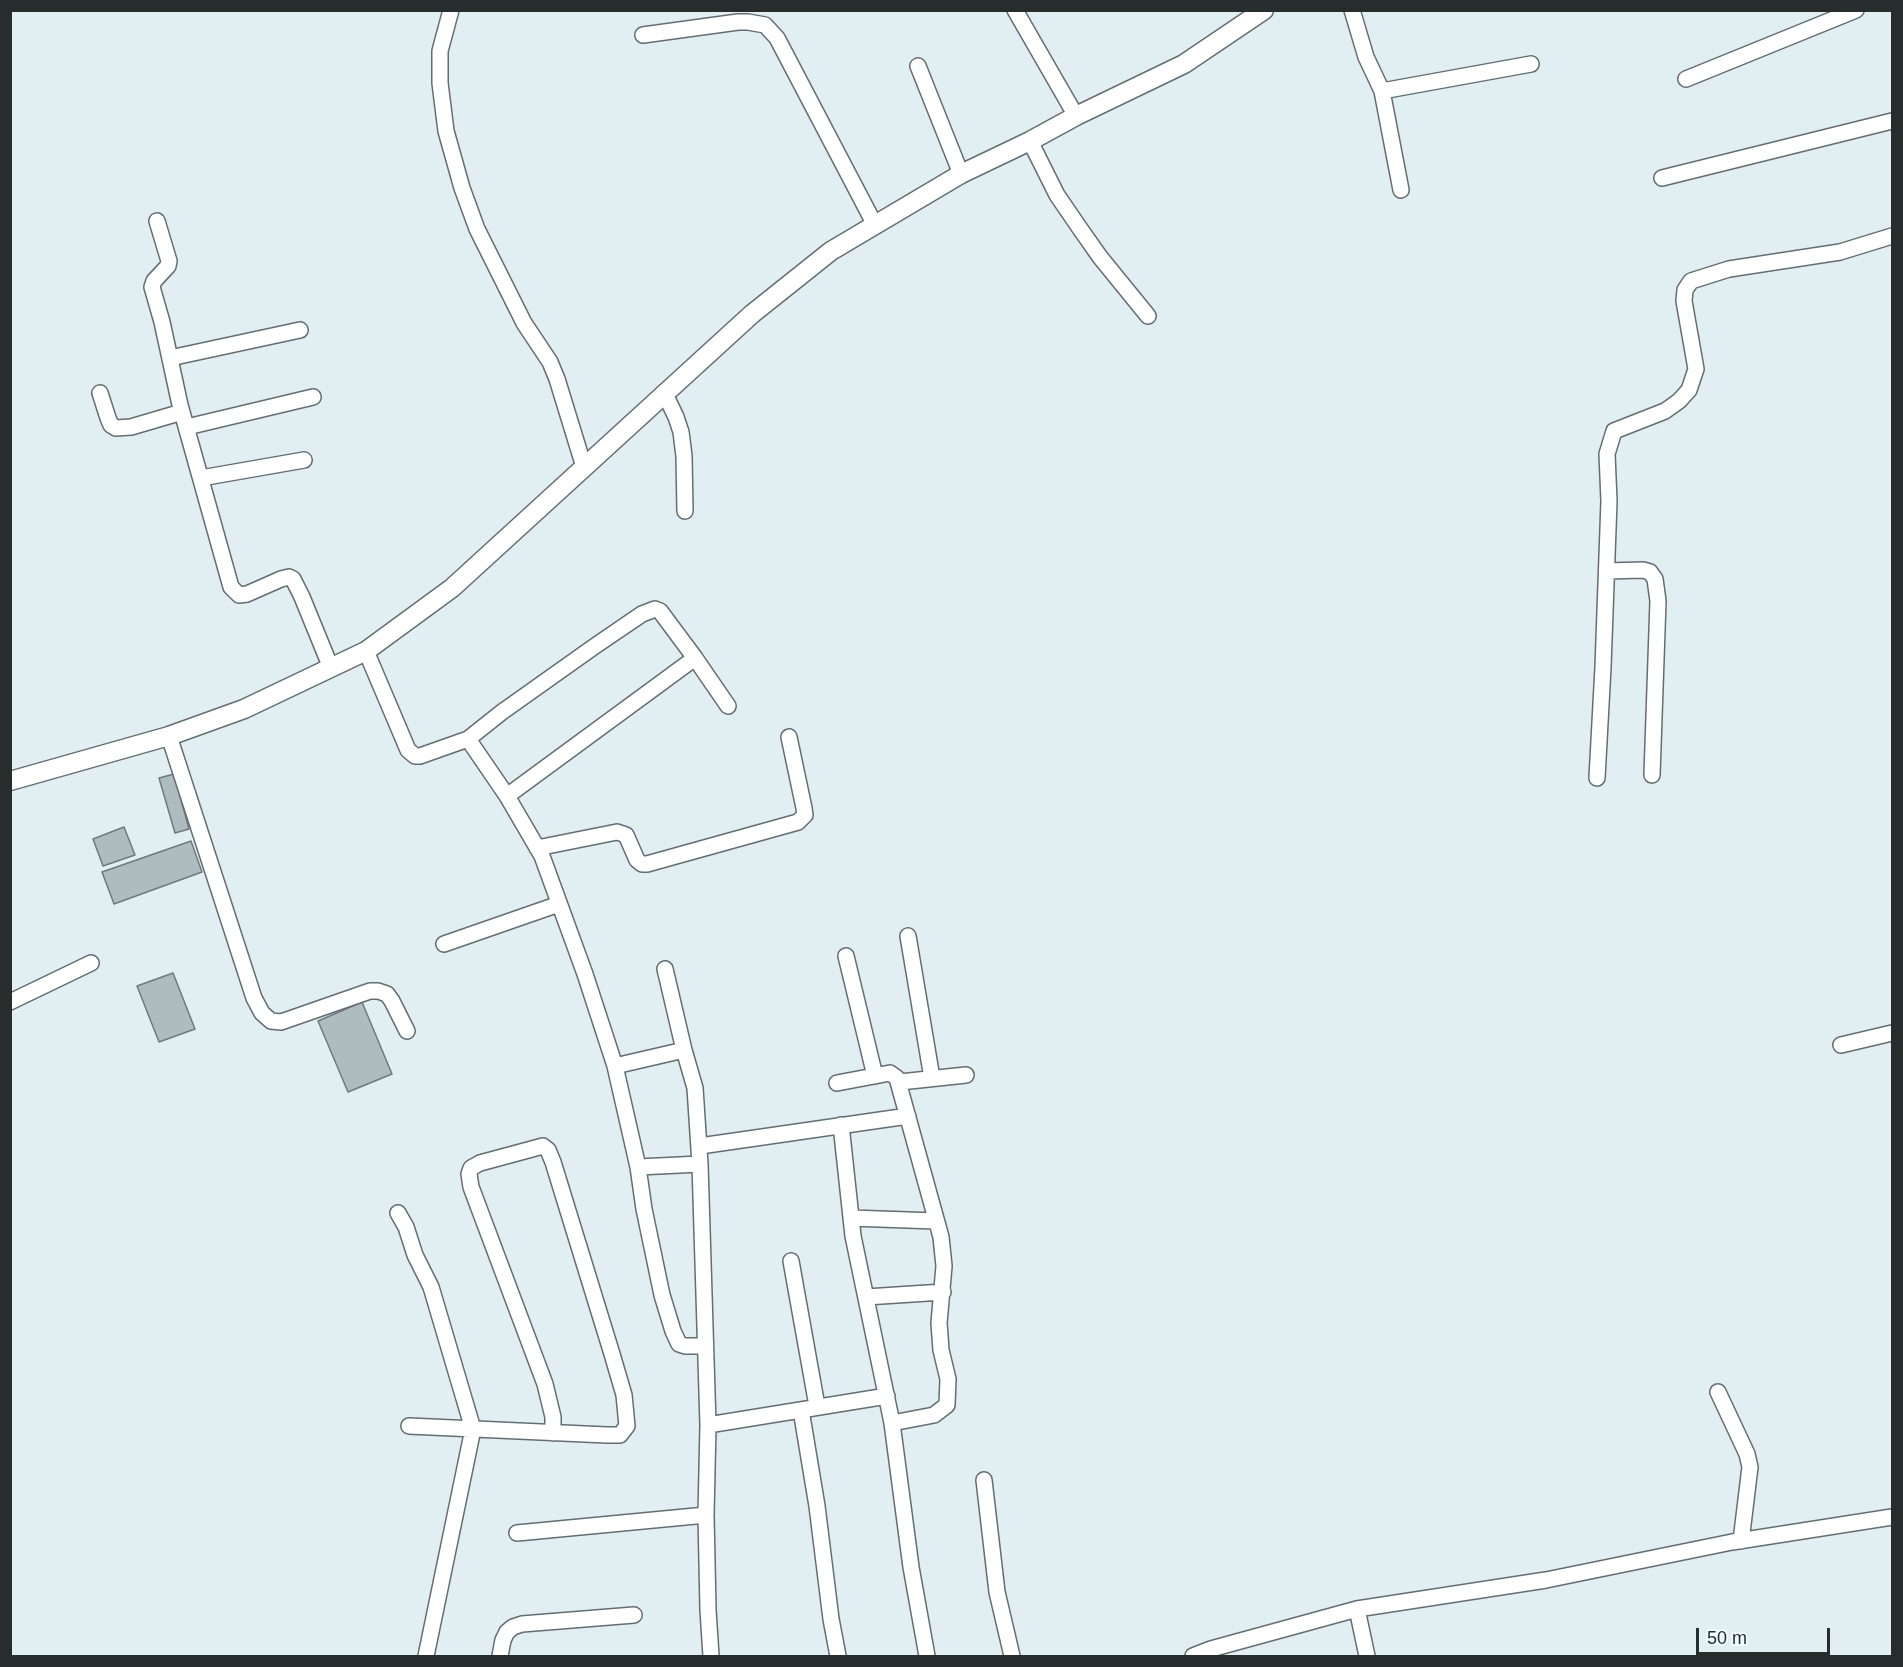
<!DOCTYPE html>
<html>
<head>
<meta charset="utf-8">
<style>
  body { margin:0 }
  #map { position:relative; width:1903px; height:1667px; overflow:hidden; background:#e1eef2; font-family:Helvetica,sans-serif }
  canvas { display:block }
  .frame { position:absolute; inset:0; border:12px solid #272c2d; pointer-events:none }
  .scale { position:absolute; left:1696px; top:1628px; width:134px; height:27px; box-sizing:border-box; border:3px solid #272c2d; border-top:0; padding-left:8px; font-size:18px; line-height:21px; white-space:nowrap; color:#272c2d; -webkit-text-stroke:4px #eefcff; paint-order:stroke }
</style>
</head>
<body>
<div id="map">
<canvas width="1903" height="1667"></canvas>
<div class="frame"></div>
<div class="scale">50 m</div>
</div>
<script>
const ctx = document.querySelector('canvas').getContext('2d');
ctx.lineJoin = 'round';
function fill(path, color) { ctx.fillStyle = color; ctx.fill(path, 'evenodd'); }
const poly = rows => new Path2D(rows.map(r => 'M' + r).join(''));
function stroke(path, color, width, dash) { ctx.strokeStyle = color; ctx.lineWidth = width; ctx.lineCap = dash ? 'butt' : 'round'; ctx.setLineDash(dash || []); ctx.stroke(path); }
const building = poly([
  [174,774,189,829,175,833,159,778,174,774],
  [124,827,135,855,103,866,93,839,124,827],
  [191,841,202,872,114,904,102,872,191,841],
  [173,973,195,1029,159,1042,137,986,173,973],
  [362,1002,392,1074,348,1092,318,1021,362,1002]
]);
fill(building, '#aebbbf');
stroke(building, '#6f7a7e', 1.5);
const minor = poly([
  [451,10,440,51,440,83,446,131,462,188,477,229,524,323,550,362,557,379,584,467],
  [1015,10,1076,116],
  [1352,10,1366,57,1382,91,1401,190],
  [643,35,738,22,748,22,765,25,777,38,875,225],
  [918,66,961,174],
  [1686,79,1856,10],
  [1382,91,1531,64],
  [1030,141,1057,195,1081,230,1100,257,1148,316],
  [1662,178,1892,121],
  [157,221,169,261,168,266,154,281,152,287,162,322,180,405,231,587,239,595,247,594,281,579,289,577,293,579,302,597,331,668],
  [170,358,300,330],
  [664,392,676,417,681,432,684,456,685,511],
  [100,393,108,418,111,425,116,428,131,427,182,412],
  [187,427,313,397],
  [201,478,304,460],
  [1607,571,1643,570,1650,572,1655,579,1658,601,1652,775],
  [366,651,408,750,415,756,420,756,468,739,507,796,542,856,585,974,615,1066,638,1167,644,1209,662,1295,673,1331,679,1344,685,1346,705,1346],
  [169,736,254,998,262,1013,271,1021,281,1022,370,991,378,991,387,994,392,1001,407,1031],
  [468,739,502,712,595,646,642,614,655,609,660,611,695,658,728,706],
  [1597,778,1603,667,1609,501,1607,454,1614,431,1665,411,1679,401,1689,390,1696,369,1684,301,1685,290,1691,281,1729,269,1840,252,1892,236],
  [507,796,695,658],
  [537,848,617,832,626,835,637,860,642,864,647,864,798,822,805,815,804,808,789,737],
  [908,936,932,1078],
  [444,944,559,904],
  [846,956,875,1076],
  [10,1002,91,963],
  [1841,1045,1892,1033],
  [684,1050,695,1088,700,1164,708,1425,706,1515,708,1610,711,1656],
  [615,1066,684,1050,665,969],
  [900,1082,966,1075],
  [837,1083,890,1073,897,1078,941,1237,944,1266,939,1323,941,1350,948,1379,947,1405,934,1415,892,1423],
  [841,1125,853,1236,892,1423,911,1567,927,1656],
  [700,1146,908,1116],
  [638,1167,700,1164],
  [398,1213,406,1227,415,1255,431,1287,473,1429,426,1656],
  [851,1218,936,1221],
  [791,1261,817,1406],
  [866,1297,943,1292],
  [1718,1392,1747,1454,1750,1467,1741,1541],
  [801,1410,817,1506,831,1619,838,1656],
  [708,1425,887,1396],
  [409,1426,607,1435,620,1435,627,1426,624,1395,612,1354,553,1162,548,1150,543,1146,480,1163,471,1168,469,1174,471,1187,545,1384,553,1417,553,1433],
  [984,1480,997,1592,1012,1656],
  [517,1533,706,1515],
  [1357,1609,1367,1656],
  [500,1656,503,1640,507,1632,513,1627,522,1624,634,1615],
  [1193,1656,1211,1649,1357,1609,1546,1580,1732,1542,1892,1517]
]);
const tertiary = poly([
  [10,781,169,736,244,709,366,651,452,588,752,314,831,251,961,174,1030,141,1076,116,1184,64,1264,10]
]);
stroke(minor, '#636e72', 18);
stroke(tertiary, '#636e72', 21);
stroke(minor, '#fff', 15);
stroke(tertiary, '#fff', 18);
</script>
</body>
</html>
